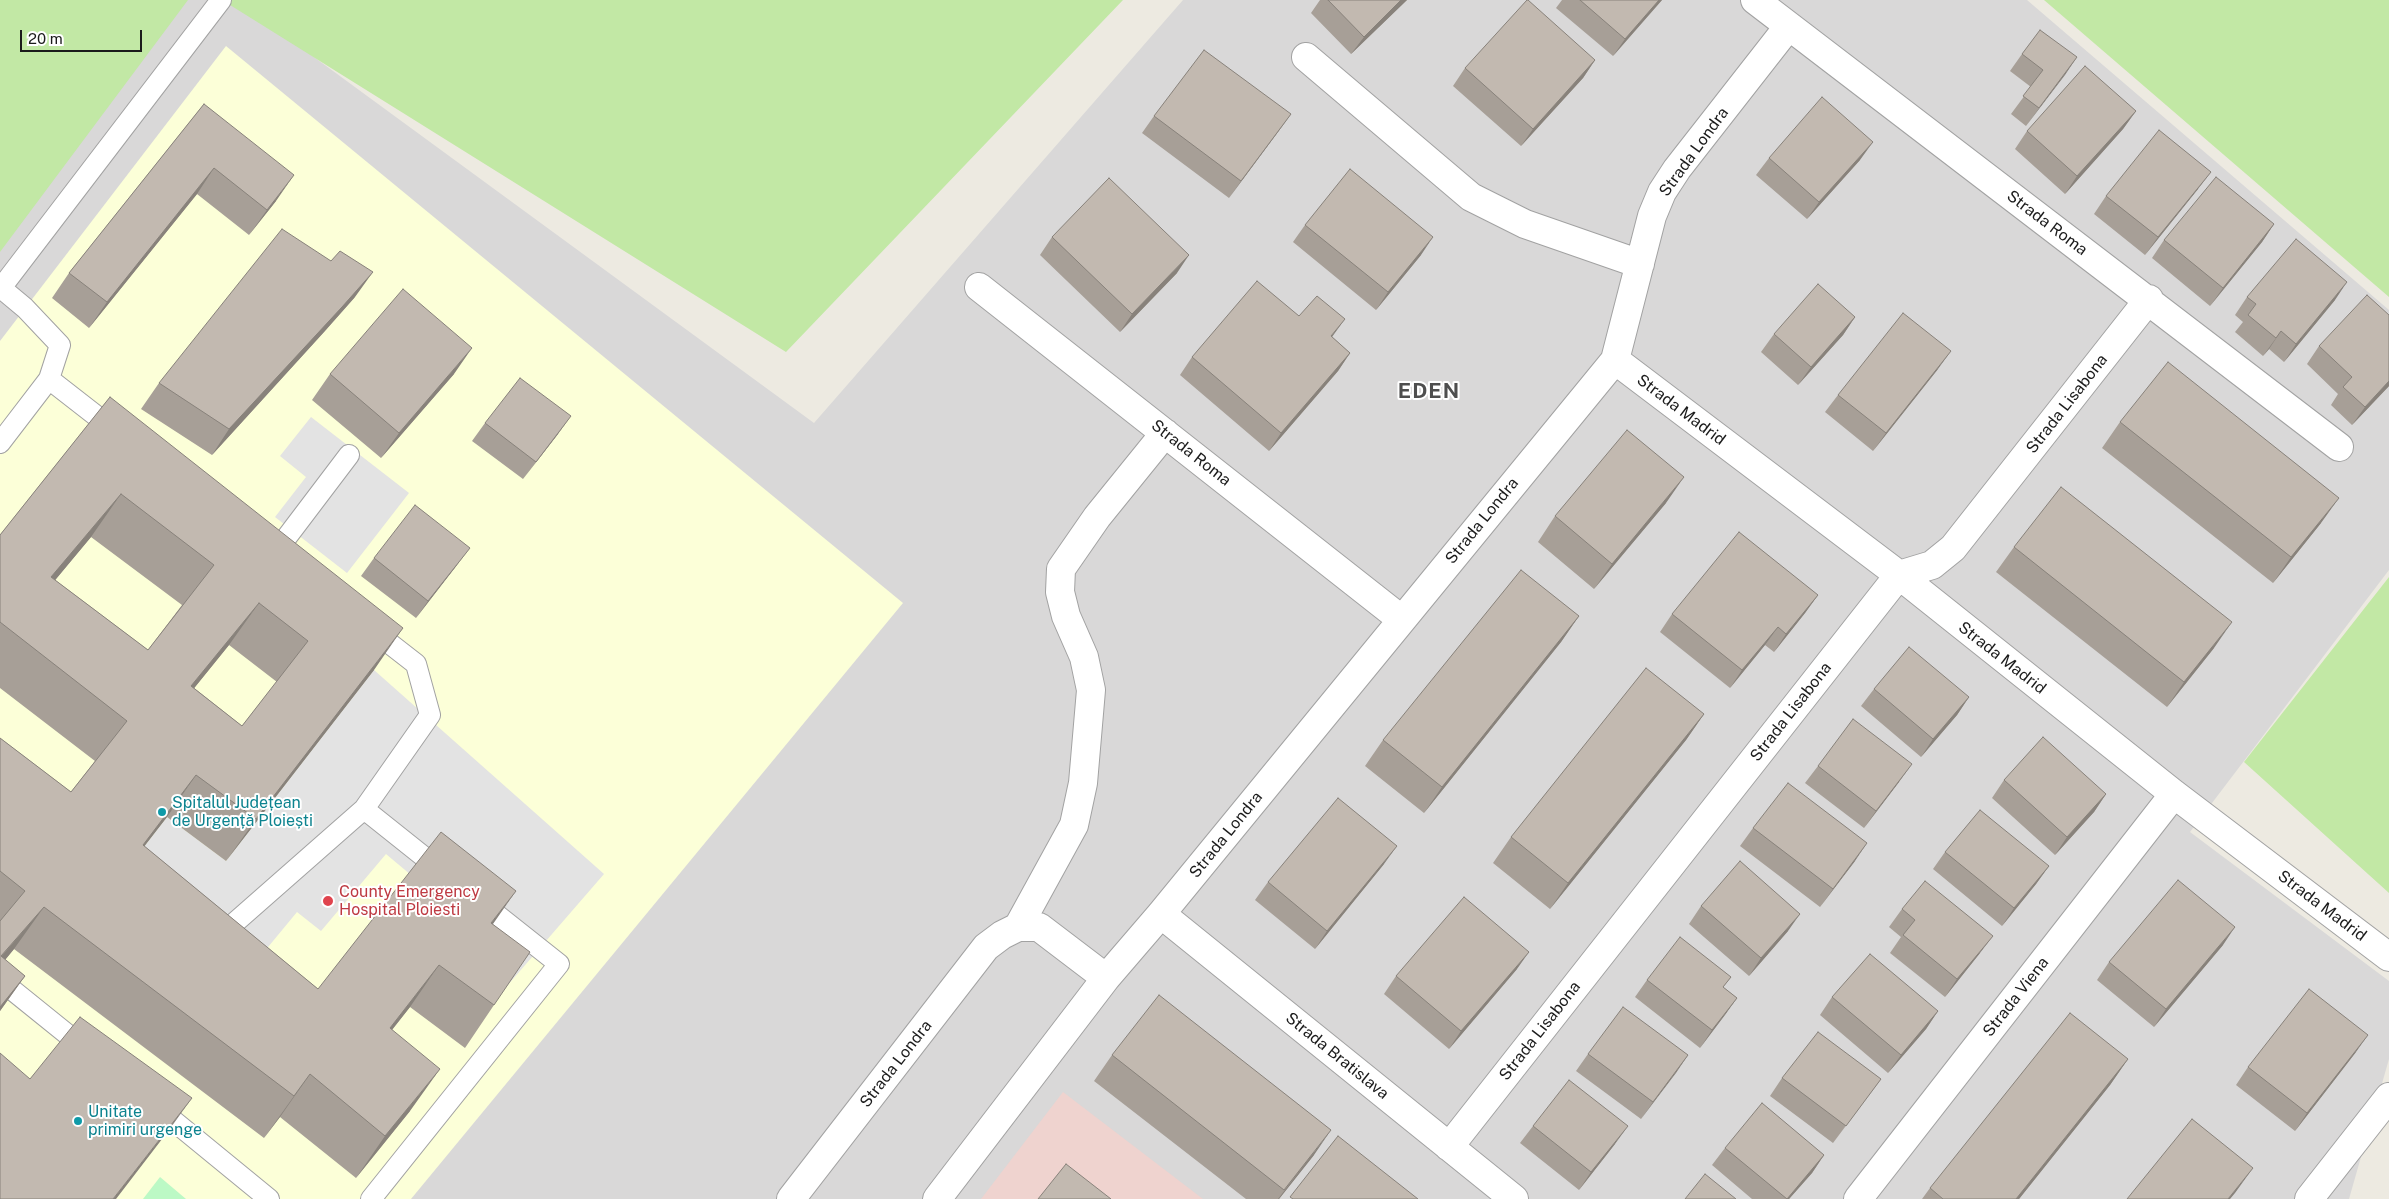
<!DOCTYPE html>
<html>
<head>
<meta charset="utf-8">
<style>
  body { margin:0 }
  #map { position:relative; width:2389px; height:1199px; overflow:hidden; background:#edeae1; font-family:"Public Sans",sans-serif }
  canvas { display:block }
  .scale { position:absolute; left:20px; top:30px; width:122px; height:22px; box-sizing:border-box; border:2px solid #1b1b1b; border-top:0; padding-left:6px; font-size:15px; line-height:18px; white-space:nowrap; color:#1b1b1b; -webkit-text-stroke:4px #fff; paint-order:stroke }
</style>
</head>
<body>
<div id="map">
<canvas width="2389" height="1199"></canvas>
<div class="scale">20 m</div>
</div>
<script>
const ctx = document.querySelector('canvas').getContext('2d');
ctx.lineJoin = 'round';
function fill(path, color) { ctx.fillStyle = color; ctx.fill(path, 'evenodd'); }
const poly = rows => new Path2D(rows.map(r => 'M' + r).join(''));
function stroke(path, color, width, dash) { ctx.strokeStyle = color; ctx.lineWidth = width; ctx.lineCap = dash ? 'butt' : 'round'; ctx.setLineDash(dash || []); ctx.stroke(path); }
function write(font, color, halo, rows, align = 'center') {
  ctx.font = font + ' "Public Sans",sans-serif'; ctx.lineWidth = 4; ctx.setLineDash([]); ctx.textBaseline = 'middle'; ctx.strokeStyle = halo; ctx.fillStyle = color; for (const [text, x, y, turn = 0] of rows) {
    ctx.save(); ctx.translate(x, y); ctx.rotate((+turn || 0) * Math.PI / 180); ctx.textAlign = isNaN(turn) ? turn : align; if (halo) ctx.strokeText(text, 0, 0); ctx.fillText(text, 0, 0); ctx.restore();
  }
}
fill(poly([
  [0,0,236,0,814,423,1183,0,2027,0,2389,310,2389,570,2190,832,2389,981,2389,1059,2349,1199,0,1199]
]), '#d9d8d8');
fill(poly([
  [1063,1092,1203,1199,981,1199]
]), '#efd3cf');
fill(poly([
  [226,46,903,603,411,1199,0,1199,0,341]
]), '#fcffd8');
fill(poly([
  [0,0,188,0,0,252],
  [222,0,1123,0,786,352],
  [2044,0,2389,0,2389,297],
  [2389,577,2389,893,2244,762]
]), '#c2e8a5');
fill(poly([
  [160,1177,186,1199,143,1199]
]), '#bcf9c5');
fill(poly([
  [311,417,409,493,347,573,275,517,306,477,280,456],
  [374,670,604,874,500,994,411,875,386,854,321,931,297,912,235,987,113,887,167,817,226,861]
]), '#e3e3e3');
const lane = poly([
  [49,379,117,432],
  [0,443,49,379,60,345,25,308,1,288,221,0],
  [274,554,349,455],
  [371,629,416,664,430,715,364,809,443,872],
  [215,940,364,809],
  [0,980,88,1051],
  [153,1104,269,1199],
  [371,1199,559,964,477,899]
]);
const street = poly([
  [1755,0,2339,447],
  [1306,57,1471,197,1525,224,1640,264],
  [979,287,1401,619],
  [1615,360,1899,575,2174,794,2389,957],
  [1161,914,1514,1199],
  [1018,927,1074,825,1083,783,1091,690,1084,657,1066,616,1060,592,1061,569,1097,517,1165,433],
  [1449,1147,1899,575,1932,565,1953,548,2149,299],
  [791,1199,986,947,1002,935,1018,927,1039,927,1106,978],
  [937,1199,1106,978,1161,914,1615,360,1652,216,1662,192,1677,169,1788,27],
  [1858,1199,2174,794],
  [2309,1199,2389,1097]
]);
stroke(lane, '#a2a2a2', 22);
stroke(street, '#a2a2a2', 30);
stroke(lane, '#fff', 20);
stroke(street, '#fff', 28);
fill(poly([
  [1320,0,1407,0,1351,54,1311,13],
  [1562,0,1662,0,1613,56,1556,8],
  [2022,54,2077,57,2026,126,2011,114,2031,87,2010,71],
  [1595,60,1583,78,1521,146,1453,86,1465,68],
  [204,104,276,201,249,235,197,194,89,328,52,298,69,273],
  [2136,111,2123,129,2065,194,2015,149,2027,131],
  [1291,114,1229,198,1142,133,1154,116],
  [1769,158,1860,160,1807,219,1756,175],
  [2198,189,2145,255,2094,214,2106,196],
  [2274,224,2262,242,2210,306,2152,258,2164,240],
  [1305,225,1421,255,1376,310,1293,242],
  [1052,237,1177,273,1120,332,1040,255],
  [355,297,324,332,212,455,141,409,159,383],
  [2247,297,2335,300,2284,362,2269,349,2263,356,2235,332,2243,322,2235,315],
  [1299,316,1332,337,1350,353,1338,371,1269,451,1180,375,1192,357],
  [1855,317,1843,335,1798,385,1761,352,1774,334],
  [2319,346,2389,386,2352,425,2331,405,2338,394,2307,364],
  [1938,369,1873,451,1825,412,1838,395],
  [330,374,454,374,381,458,312,400],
  [110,397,374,670,226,861,167,817,144,846,318,989,493,925,494,1005,465,1048,410,1007,392,1030,410,1111,356,1178,280,1117,264,1138,14,949,5,960,25,976,0,1011,0,738,71,792,95,761,0,688,0,535],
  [91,537,182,605,148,650,55,580],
  [229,645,277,682,242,726,194,688],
  [2120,422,2321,523,2273,583,2102,448],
  [485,423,558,434,523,479,472,441],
  [1666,503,1594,589,1538,542,1555,516],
  [2014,547,2214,648,2167,707,1996,572],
  [374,558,457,565,416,618,361,576],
  [1818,595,1805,613,1774,652,1765,645,1730,688,1660,632,1672,614],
  [1579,616,1561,642,1424,813,1365,766,1383,740],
  [1874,689,1969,697,1957,715,1921,757,1861,706],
  [1704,714,1686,740,1550,909,1493,863,1511,837],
  [1818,766,1899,782,1864,828,1805,783],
  [2004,780,2106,794,2094,812,2055,855,1992,798],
  [1753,828,1855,861,1820,907,1740,846],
  [1945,852,2049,866,2036,884,2002,926,1933,869],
  [1384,864,1315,949,1255,900,1268,882],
  [1701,906,1788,931,1749,976,1689,924],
  [1902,909,1980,953,1945,997,1890,953,1901,937,1889,927],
  [2223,945,2154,1027,2097,980,2109,962],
  [1517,969,1449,1049,1384,994,1396,976],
  [1731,977,1723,987,1737,998,1700,1048,1635,997,1647,980],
  [1832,997,1938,1011,1926,1029,1888,1073,1820,1015],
  [2356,1052,2295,1131,2236,1085,2248,1067],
  [1588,1054,1688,1055,1641,1119,1576,1071],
  [1112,1055,1314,1155,1279,1199,1246,1199,1094,1081],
  [2128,1059,2110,1085,2019,1199,1922,1199,1930,1188],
  [1782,1078,1881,1079,1833,1143,1770,1096],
  [1533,1126,1615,1144,1579,1190,1520,1143],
  [1725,1148,1824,1155,1812,1173,1789,1199,1752,1199,1712,1165]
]), '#a79f97');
fill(poly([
  [1401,0,1407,0,1351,54,1364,37],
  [1659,0,1662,0,1613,56,1625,39],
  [2077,57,2065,75,2026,126,2039,108],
  [1595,60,1583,78,1521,146,1533,129],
  [2136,111,2123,129,2065,194,2077,176],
  [1291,114,1278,132,1229,198,1241,181],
  [1873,142,1860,160,1807,219,1819,202],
  [214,168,197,194,89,328,107,302],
  [2211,172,2198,189,2145,255,2158,237],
  [294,175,276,201,249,235,267,210],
  [2274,224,2262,242,2210,306,2223,288],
  [1433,237,1421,255,1376,310,1388,292],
  [1189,255,1177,273,1120,332,1132,314],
  [373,272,355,297,324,332,212,455,229,429],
  [2347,282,2335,300,2284,362,2296,344],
  [1855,317,1843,335,1798,385,1811,367],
  [1345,319,1332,337,1331,336],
  [2281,331,2269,349,2263,356,2276,338],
  [472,348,454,374,381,458,399,433],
  [1951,351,1938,369,1873,451,1886,433],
  [1350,353,1338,371,1269,451,1281,433],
  [2389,381,2389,386,2352,425,2365,407],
  [571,416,558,434,523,479,536,462],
  [1684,477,1666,503,1594,589,1612,564],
  [121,494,91,537,22,620,51,577],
  [2339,498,2321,523,2273,583,2291,557],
  [470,548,457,565,416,618,428,601],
  [1818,595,1805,613,1774,652,1786,634],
  [259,603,229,645,162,728,191,686],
  [1579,616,1561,642,1424,813,1442,787],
  [2232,622,2214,648,2167,707,2184,682],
  [1778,627,1765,645,1730,688,1742,670],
  [403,628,374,670,226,861,256,819],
  [1969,697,1957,715,1921,757,1933,739],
  [1704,714,1686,740,1550,909,1568,883],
  [1912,764,1899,782,1864,828,1876,811],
  [196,775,167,817,113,887,143,845],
  [2106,794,2094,812,2055,855,2067,837],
  [1867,843,1855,861,1820,907,1833,889],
  [1397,846,1384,864,1315,949,1327,931],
  [2049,866,2036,884,2002,926,2014,908],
  [516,891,486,934,491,923],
  [44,907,14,949,0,966,0,958],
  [1800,914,1788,931,1749,976,1761,958],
  [2235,927,2223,945,2154,1027,2166,1009],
  [1993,936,1980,953,1945,997,1957,979],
  [1529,952,1517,969,1449,1049,1461,1031],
  [439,965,410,1007,360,1070,390,1028],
  [25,976,0,1011,0,1007],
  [1737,998,1725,1015,1700,1048,1712,1030],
  [1938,1011,1926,1029,1888,1073,1901,1055],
  [2368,1035,2356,1052,2295,1131,2307,1113],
  [1688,1055,1676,1073,1641,1119,1653,1102],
  [2128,1059,2110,1085,2019,1199,2016,1199],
  [440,1069,410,1111,356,1178,385,1136],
  [310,1074,280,1117,264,1138,294,1096],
  [192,1098,169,1130,116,1199,113,1199],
  [1628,1126,1615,1144,1579,1190,1591,1172],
  [1331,1130,1314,1155,1279,1199,1278,1199],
  [1824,1155,1812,1173,1789,1199,1787,1199],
  [2253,1168,2235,1193,2230,1199,2228,1199]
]), '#88827b');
const building = poly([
  [1328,0,1401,0,1364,37,1328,0],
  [1527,0,1528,0,1595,60,1533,129,1465,68,1527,0],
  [1580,0,1659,0,1625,39,1580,0],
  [2040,30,2077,57,2039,108,2023,96,2043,70,2022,54,2040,30],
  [1204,50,1291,114,1241,181,1154,116,1204,50],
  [2085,66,2136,111,2077,176,2027,131,2085,66],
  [1822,97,1873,142,1819,202,1769,158,1822,97],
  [204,104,294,175,267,210,214,168,107,302,69,273,204,104],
  [2159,130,2211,172,2158,237,2106,196,2159,130],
  [1350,169,1433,237,1388,292,1305,225,1350,169],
  [2216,177,2274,224,2223,288,2164,240,2216,177],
  [1109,178,1189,255,1132,314,1052,237,1109,178],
  [282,229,331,261,340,251,373,272,342,307,229,429,159,383,282,229],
  [2296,239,2347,282,2296,344,2281,331,2276,338,2248,315,2256,304,2247,297,2296,239],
  [1257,281,1299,316,1317,296,1345,319,1331,336,1350,353,1281,433,1192,357,1257,281],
  [1818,284,1855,317,1811,367,1774,334,1818,284],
  [403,289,472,348,399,433,330,374,403,289],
  [2367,295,2389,315,2389,381,2365,407,2343,387,2352,377,2319,346,2367,295],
  [1903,313,1951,351,1886,433,1838,395,1903,313],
  [2168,362,2339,498,2291,557,2120,422,2168,362],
  [520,378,571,416,536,462,485,423,520,378],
  [110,397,403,628,256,819,196,775,143,845,318,989,441,832,516,891,491,923,530,952,494,1005,439,965,390,1028,440,1069,385,1136,310,1074,294,1096,44,907,1,956,25,976,0,1007,0,921,25,891,0,871,0,738,71,792,127,721,0,622,0,535,110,397],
  [121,494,214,565,148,650,51,577,121,494],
  [259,603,308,641,242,726,191,686,259,603],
  [1627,430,1684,477,1612,564,1555,516,1627,430],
  [2061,487,2232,622,2184,682,2014,547,2061,487],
  [415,505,470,548,428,601,374,558,415,505],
  [1739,532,1818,595,1786,634,1778,627,1742,670,1672,614,1739,532],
  [1521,570,1579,616,1442,787,1383,740,1521,570],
  [1909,647,1969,697,1933,739,1874,689,1909,647],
  [1646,668,1704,714,1568,883,1511,837,1646,668],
  [1853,719,1912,764,1876,811,1818,766,1853,719],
  [2043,737,2106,794,2067,837,2004,780,2043,737],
  [1788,783,1867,843,1833,889,1753,828,1788,783],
  [1338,798,1397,846,1327,931,1268,882,1338,798],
  [1980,810,2049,866,2014,908,1945,852,1980,810],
  [1740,861,1800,914,1761,958,1701,906,1740,861],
  [2178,880,2235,927,2166,1009,2109,962,2178,880],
  [1925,881,1993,936,1957,979,1903,935,1915,920,1902,909,1925,881],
  [1464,897,1529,952,1461,1031,1396,976,1464,897],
  [1680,937,1731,977,1723,987,1737,998,1712,1030,1647,980,1680,937],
  [1870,954,1938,1011,1901,1055,1832,997,1870,954],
  [2309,989,2368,1035,2307,1113,2248,1067,2309,989],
  [1159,995,1331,1130,1284,1190,1112,1055,1159,995],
  [1623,1007,1688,1055,1653,1102,1588,1054,1623,1007],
  [2070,1013,2128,1059,2016,1199,1943,1199,1930,1188,2070,1013],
  [80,1017,192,1098,113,1199,0,1199,0,1053,30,1079,80,1017],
  [1818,1032,1881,1079,1846,1126,1782,1078,1818,1032],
  [1569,1080,1628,1126,1591,1172,1533,1126,1569,1080],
  [1762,1103,1824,1155,1787,1199,1725,1148,1762,1103],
  [2192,1119,2253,1168,2228,1199,2127,1199,2192,1119],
  [1338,1136,1418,1199,1293,1199,1290,1197,1338,1136],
  [1066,1164,1111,1199,1038,1199,1066,1164],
  [1705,1174,1736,1199,1685,1199,1705,1174]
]);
fill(building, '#c2b9b0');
stroke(building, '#88827b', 1);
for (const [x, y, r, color] of [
  [162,812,5,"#0f9aa8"],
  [328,901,6,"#e0444e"],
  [78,1121,5,"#0f9aa8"]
]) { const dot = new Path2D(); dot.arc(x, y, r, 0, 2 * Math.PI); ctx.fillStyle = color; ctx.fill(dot); stroke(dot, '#fff', 2); }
write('16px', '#1b1b1b', '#fff', [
  ["Strada Londra",1694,152,-54],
  ["Strada Roma",2047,223,37],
  ["Strada Lisabona",2067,404,-52],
  ["Strada Madrid",1681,410,37],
  ["Strada Roma",1191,453,38],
  ["Strada Londra",1482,521,-51],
  ["Strada Madrid",2002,658,38],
  ["Strada Lisabona",1791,712,-52],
  ["Strada Londra",1226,835,-51],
  ["Strada Madrid",2322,906,37],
  ["Strada Viena",2016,997,-52],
  ["Strada Lisabona",1540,1031,-52],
  ["Strada Bratislava",1337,1056,39],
  ["Strada Londra",896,1064,-52]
]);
write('16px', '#0d838f', '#fff', [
  ["Spitalul Județean",172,803],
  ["de Urgență Ploiești",172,821],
  ["Unitate",88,1112],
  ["primiri urgenge",88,1130]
], 'left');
write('16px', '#be3a42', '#fff', [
  ["County Emergency",339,892],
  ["Hospital Ploiesti",339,910]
], 'left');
ctx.letterSpacing = '1px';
write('bold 21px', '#4e4e4e', '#fff', [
  ["EDEN",1429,392]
]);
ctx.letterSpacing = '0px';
</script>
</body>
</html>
